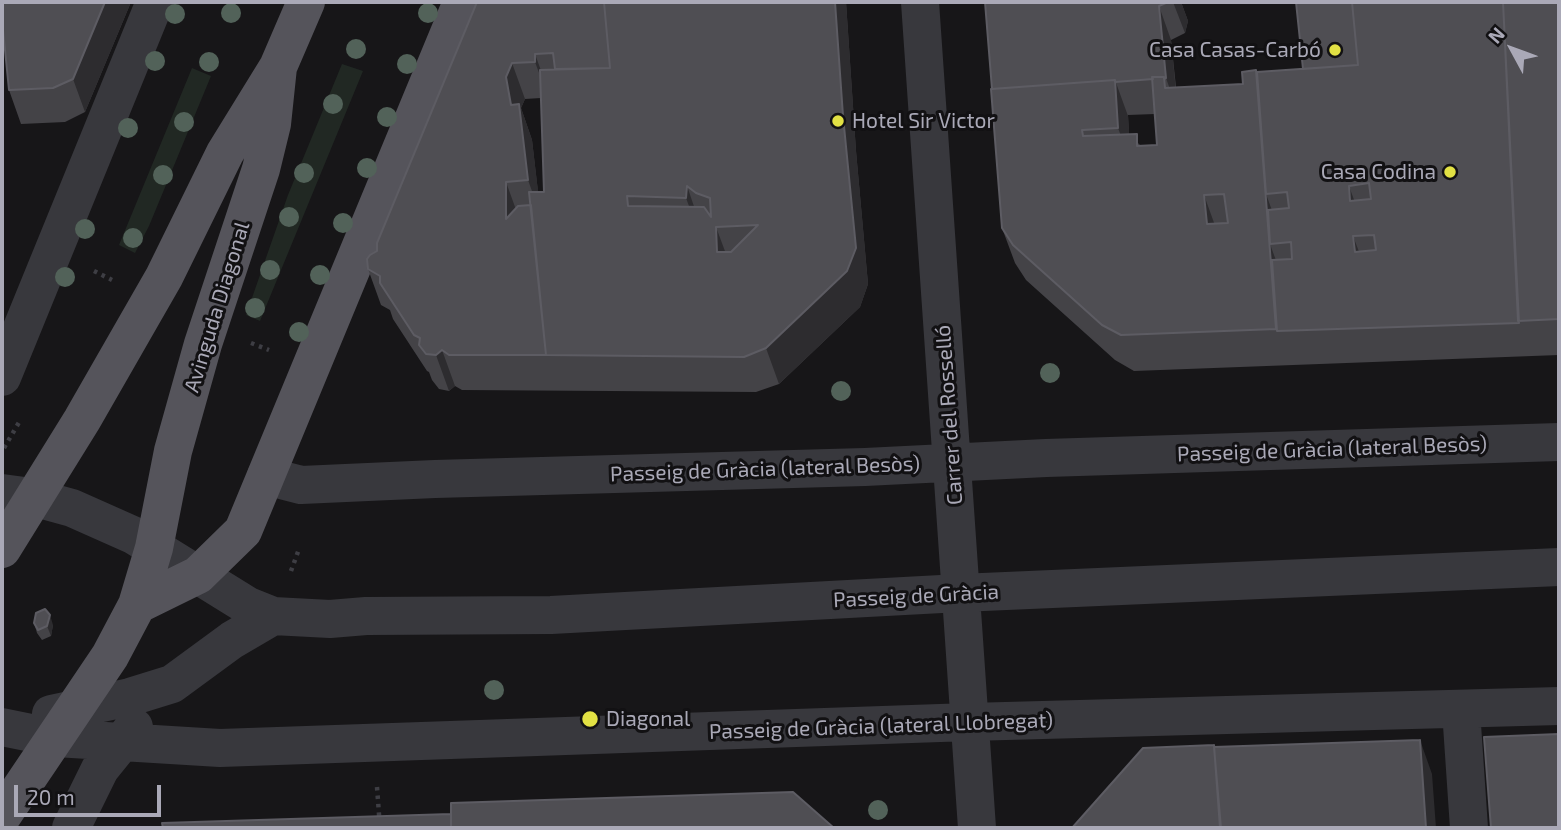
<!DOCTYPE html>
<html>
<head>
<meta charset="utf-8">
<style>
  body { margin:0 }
  #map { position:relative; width:1561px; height:830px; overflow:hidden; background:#171618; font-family:"Exo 2",sans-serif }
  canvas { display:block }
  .frame { position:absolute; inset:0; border:4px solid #aaa9b7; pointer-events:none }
  .north { position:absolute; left:1477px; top:14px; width:70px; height:70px; -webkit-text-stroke:5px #121113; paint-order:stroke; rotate:311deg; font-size:19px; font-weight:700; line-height:28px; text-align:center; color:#aaa9b7 }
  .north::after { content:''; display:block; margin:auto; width:24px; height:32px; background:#aaa9b7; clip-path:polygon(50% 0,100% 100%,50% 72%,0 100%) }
  .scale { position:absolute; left:14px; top:785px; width:147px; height:32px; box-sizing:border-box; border:4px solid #aaa9b7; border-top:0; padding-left:9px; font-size:21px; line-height:24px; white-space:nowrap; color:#aaa9b7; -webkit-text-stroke:5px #121113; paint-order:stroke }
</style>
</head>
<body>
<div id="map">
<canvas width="1561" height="830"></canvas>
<div class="frame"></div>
<div class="north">N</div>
<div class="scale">20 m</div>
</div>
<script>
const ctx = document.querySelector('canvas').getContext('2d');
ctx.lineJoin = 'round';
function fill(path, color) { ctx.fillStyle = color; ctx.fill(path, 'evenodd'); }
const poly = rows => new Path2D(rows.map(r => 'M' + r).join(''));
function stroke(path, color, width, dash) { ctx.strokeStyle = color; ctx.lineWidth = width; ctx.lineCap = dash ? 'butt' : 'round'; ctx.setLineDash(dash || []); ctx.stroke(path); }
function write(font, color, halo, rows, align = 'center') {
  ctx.font = font + ' "Exo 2",sans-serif'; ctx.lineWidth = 6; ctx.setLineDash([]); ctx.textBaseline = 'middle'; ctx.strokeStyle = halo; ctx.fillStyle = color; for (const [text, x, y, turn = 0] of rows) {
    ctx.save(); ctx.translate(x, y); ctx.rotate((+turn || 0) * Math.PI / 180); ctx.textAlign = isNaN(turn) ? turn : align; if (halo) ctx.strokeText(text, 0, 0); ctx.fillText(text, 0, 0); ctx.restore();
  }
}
fill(poly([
  [342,64,363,71,260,321,246,315,288,195],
  [192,68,211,76,149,226,135,253,119,245]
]), '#212823');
stroke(poly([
  [94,271,112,280],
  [251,343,269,350],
  [4,448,21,419],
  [291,571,299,549],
  [377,787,380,828]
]), '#3e3e44', 4.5, [3.5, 5]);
stroke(poly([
  [920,2,977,828],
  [2,377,155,2],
  [266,476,301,485,435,479,865,467,1046,458,1559,442],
  [2,493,32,497,72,508,135,536,248,606,273,616,330,619,366,616,551,615,960,593,1559,567],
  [1461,710,1469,828],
  [51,714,130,697,172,684,232,640,273,616],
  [2,727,56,738,220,748,969,722,1559,706],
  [71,828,100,769,134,727]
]), '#38383d', 38);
stroke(poly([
  [2,549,82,420,164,277,225,153,278,67,306,2],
  [137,605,198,575,243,531,462,2],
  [2,816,110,656,137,605,154,548,173,451,203,344,261,169,272,124,278,67]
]), '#55545b', 38);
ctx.fillStyle = '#526259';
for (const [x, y] of [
  [231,13],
  [428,13],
  [175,14],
  [356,49],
  [155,61],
  [209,62],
  [407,64],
  [333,104],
  [387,117],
  [184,122],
  [128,128],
  [367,168],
  [304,173],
  [163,175],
  [289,217],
  [343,223],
  [85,229],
  [133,238],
  [270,270],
  [320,275],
  [65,277],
  [255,308],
  [299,332],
  [1050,373],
  [841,391],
  [494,690],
  [878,810]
]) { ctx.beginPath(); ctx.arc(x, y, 10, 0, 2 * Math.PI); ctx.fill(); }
fill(poly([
  [2,2,131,2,85,112,65,122,21,124,9,90],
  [477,2,846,2,856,151,868,284,860,307,779,384,756,392,462,390,455,386,449,391,439,389,432,380,429,372,427,371,393,319,390,310,381,305,368,269,377,251],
  [541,98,544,192,538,192,532,140,521,108,525,99],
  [985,2,1181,2,1188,21,1185,33,1171,40,1176,87,1243,84,1257,72,1303,69,1559,2,1559,355,1134,371,1115,360,1026,280,1015,263,1002,228],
  [1155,114,1157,145,1141,146,1129,134,1128,115],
  [34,623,53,625,51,636,42,640,37,633]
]), '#444347');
fill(poly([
  [105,2,131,2,85,112,73,79],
  [835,2,846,2,856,151,868,284,860,307,779,384,766,348,843,116],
  [1173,2,1181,2,1188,21,1185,33],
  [1159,6,1171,40,1178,112,1166,78],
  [535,54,548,90,548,97,535,62],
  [512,63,525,99,521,108,532,140,541,216,528,180,511,105,506,77],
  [1115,80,1128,116,1131,163,1118,128],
  [506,182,519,218,506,219],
  [687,186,699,221,699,233,686,198],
  [1349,186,1361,219,1350,201],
  [1266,194,1278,227,1270,244,1282,277,1277,331],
  [1204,195,1217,231,1207,224],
  [716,227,729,262,717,252],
  [1353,236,1366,270,1355,252],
  [442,350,455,386,449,391,436,355],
  [50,615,53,625,51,636,47,626],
  [1420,740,1432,774,1436,828,1426,828]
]), '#2d2c2f');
const building = poly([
  [2,2,105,2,73,79,53,88,9,90,2,20,2,2],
  [477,2,604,2,610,68,555,69,553,53,535,54,535,62,512,63,506,77,511,105,519,104,528,180,506,182,506,219,518,206,531,205,546,355,449,355,442,350,436,355,426,354,419,345,420,338,414,335,380,283,380,276,368,269,367,259,370,255,377,251,377,243,477,2],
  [604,2,835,2,843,116,856,248,847,271,766,348,744,357,546,355,529,192,544,192,540,70,610,68,604,2],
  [687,186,696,193,710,198,711,217,704,207,628,206,627,196,686,198,687,186],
  [758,225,731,252,717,252,716,227,758,225],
  [985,2,1168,2,1159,6,1166,78,1164,79,1164,77,1152,77,1153,79,1115,82,1115,80,992,89,985,2],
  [1296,2,1352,2,1358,65,1303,69,1296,2],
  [1352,2,1503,2,1519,323,1277,331,1272,260,1292,259,1291,242,1270,244,1268,210,1289,208,1287,192,1266,194,1257,72,1358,65,1352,2],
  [1369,183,1371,199,1350,201,1349,186,1369,183],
  [1374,235,1376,250,1355,252,1353,236,1374,235],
  [1503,2,1559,2,1559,319,1518,321,1503,2],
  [1256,70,1276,329,1121,335,1102,325,1013,245,1002,228,991,89,1115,80,1118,128,1082,130,1083,136,1137,134,1137,146,1157,145,1152,77,1164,77,1165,88,1243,84,1242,72,1256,70],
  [1224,194,1228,223,1207,224,1204,195,1224,194],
  [45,609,50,615,47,626,38,630,34,623,36,613,45,609],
  [1559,734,1559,828,1491,828,1484,737,1559,734],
  [1420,740,1426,828,1221,828,1214,747,1420,740],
  [1214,745,1220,828,1072,828,1143,748,1214,745],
  [793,792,834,828,451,828,451,803,793,792],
  [451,814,451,828,163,828,162,823,451,814]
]);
fill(building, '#4f4e53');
stroke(building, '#5d5c63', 2);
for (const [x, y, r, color] of [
  [1335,50,7,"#e2e144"],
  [838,121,7,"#e2e144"],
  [1450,172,7,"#e2e144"],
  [590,719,9,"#e2e144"]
]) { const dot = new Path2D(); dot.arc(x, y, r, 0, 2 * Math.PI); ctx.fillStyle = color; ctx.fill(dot); stroke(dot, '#121113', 2.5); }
write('21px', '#aaa9b7', '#121113', [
  ["Casa Casas-Carbó",1321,50],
  ["Hotel Sir Victor",852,121,"left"],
  ["Casa Codina",1436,172],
  ["Diagonal",606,719,"left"]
], 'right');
write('21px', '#aaa9b7', '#121113', [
  ["Avinguda Diagonal",217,307,-73],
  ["Carrer del Rosselló",949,415,-94],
  ["Passeig de Gràcia (lateral Besòs)",1332,449,-2],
  ["Passeig de Gràcia (lateral Besòs)",765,469,-2],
  ["Passeig de Gràcia",916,596,-3],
  ["Passeig de Gràcia (lateral Llobregat)",881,726,-2]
]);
</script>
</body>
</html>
